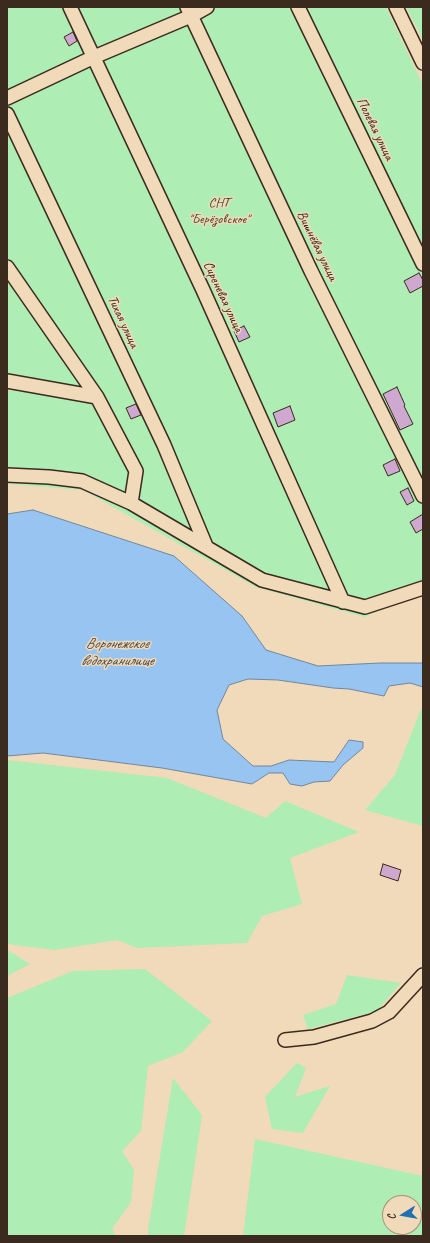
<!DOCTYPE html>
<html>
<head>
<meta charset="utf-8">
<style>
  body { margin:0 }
  #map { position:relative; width:430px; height:1243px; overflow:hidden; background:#f0dab9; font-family:Caveat,sans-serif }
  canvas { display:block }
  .frame { position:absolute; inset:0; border:8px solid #3b2a1e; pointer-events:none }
  .north { position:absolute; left:382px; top:1195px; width:40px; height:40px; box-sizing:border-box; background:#f0dab9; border:1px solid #a8947b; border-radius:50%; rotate:259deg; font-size:11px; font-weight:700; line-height:16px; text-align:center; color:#3b2a1e }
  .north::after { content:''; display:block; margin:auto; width:14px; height:18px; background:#1f6fb2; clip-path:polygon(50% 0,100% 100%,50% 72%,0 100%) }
</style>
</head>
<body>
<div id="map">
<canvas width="430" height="1243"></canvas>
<div class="frame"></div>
<div class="north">С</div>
</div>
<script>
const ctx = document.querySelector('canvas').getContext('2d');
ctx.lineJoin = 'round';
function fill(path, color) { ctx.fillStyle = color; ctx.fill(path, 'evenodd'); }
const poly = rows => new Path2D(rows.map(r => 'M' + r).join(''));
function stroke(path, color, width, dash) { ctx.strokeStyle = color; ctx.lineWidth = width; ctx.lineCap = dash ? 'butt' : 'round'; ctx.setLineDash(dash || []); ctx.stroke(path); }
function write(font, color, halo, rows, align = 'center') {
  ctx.font = font + ' Caveat,sans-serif'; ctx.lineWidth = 3; ctx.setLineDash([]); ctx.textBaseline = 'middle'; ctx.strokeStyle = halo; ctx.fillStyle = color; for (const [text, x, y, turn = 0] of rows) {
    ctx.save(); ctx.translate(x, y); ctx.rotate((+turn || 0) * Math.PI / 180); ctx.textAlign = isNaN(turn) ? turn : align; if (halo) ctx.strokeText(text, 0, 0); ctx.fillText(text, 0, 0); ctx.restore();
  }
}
fill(poly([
  [7,7,386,7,423,85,423,592,364,617,256,587,83,490,7,484,7,390,103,401,7,267],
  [406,7,423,7,423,40],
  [7,277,88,391,7,383],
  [421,709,423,710,423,826,365,810,395,775],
  [7,760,167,778,266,818,285,801,359,832,290,858,302,904,262,916,247,943,137,948,117,940,55,950,7,944],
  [7,950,30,964,7,976],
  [145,969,212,1021,183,1052,148,1066,141,1131,122,1151,134,1170,131,1202,112,1229,116,1236,7,1236,7,998,73,971],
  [347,975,401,983,377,1011,308,1029,303,1015,336,1004],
  [297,1063,306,1068,295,1097,330,1086,303,1133,272,1129,265,1097],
  [173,1078,202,1115,184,1236,148,1236,148,1229],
  [255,1139,423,1176,423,1236,243,1236],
  [390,1203,414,1203,414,1227,390,1227]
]), '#aeedb4');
const water = poly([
  [33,510,174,556,242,616,266,650,318,666,380,663,423,663,423,687,410,683,389,686,384,696,349,689,333,688,278,680,248,679,229,685,217,710,223,739,253,766,271,766,289,760,334,762,349,740,363,742,363,748,343,765,330,781,314,782,302,786,290,784,283,773,269,773,252,784,162,768,43,753,7,756,7,514,33,510]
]);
fill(water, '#97c4f1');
stroke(water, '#72869d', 1);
const building = poly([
  [73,32,77,41,69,46,64,37,73,32],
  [419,273,423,280,423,286,410,293,404,281,419,273],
  [244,326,250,337,239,342,234,331,244,326],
  [397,387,405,405,404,406,413,424,400,430,383,394,397,387],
  [136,404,141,415,131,419,126,408,136,404],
  [290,406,295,420,278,427,273,413,290,406],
  [395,459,400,471,388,476,383,465,395,459],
  [408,488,414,501,407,505,400,492,408,488],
  [423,514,423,529,416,533,410,522,423,514],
  [383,864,401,870,398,881,380,875,383,864]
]);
fill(building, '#cea8cf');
stroke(building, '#3b2a1e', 1);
const minor = poly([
  [70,7,203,290,343,602],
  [187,7,311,271,423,496],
  [298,7,423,264],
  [396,7,423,63],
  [7,98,94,57,191,16,207,7],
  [7,114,164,445,206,546],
  [7,267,97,397,136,471,131,503],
  [7,381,97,397],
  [7,475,49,477,82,481,131,503,262,580,365,607,423,588],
  [285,1040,314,1037,372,1021,389,1012,423,975]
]);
stroke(minor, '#3b2a1e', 16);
stroke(minor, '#f0dab9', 13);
write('14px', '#3b2a1e', '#f0dab9', [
  ["Полевая улица",375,129,64],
  ["Вишнёвая улица",317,246,64],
  ["Сиреневая улица",223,297,65],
  ["Тихая улица",123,322,65]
]);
write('14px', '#4c4734', '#f0dab9', [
  ["СНТ",219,203],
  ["\"Берёзовское\"",219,219]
]);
write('italic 15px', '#4d4948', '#f0dab9', [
  ["Воронежское",117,644],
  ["водохранилище",117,661]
]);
</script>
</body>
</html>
